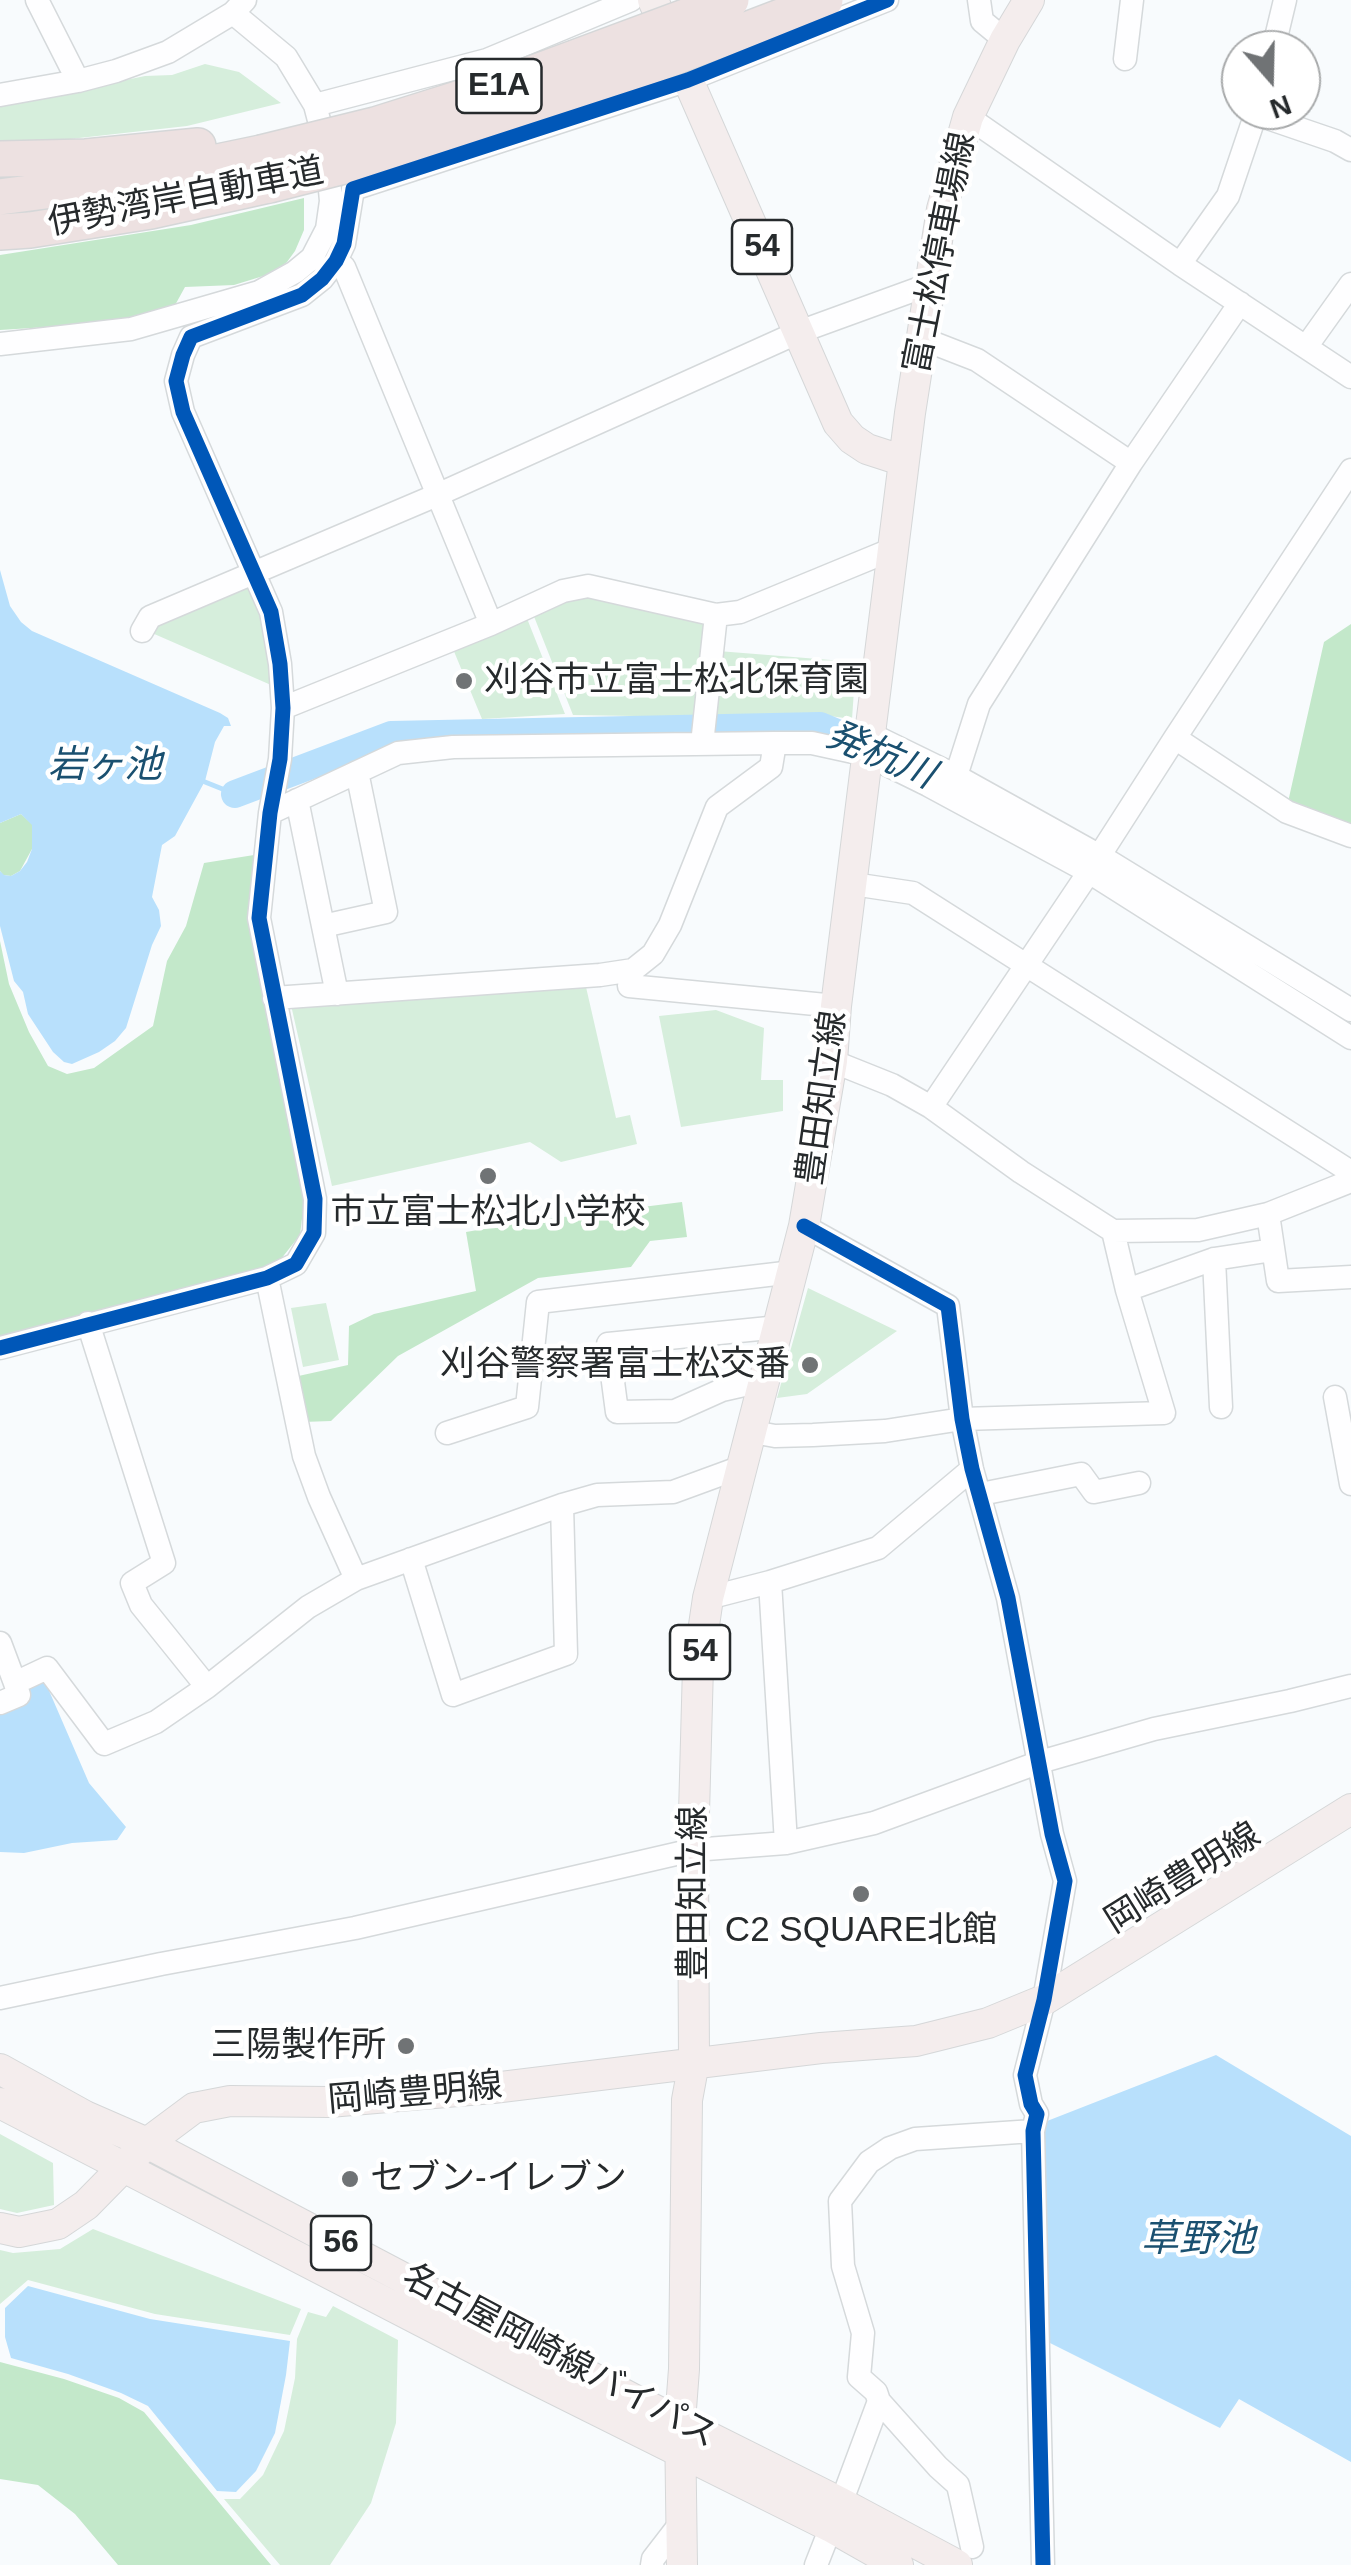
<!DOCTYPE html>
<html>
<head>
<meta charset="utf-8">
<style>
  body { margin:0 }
  #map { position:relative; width:1351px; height:2565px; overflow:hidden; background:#f8fbfd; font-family:Helvetica,sans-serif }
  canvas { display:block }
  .north { position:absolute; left:1221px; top:30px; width:100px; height:100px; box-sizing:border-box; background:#fff; border:2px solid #a8aaab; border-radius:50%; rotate:160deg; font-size:28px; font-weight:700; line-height:40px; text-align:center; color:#262a2c }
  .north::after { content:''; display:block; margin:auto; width:35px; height:45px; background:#707375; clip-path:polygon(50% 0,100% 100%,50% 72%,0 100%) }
</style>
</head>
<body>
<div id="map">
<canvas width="1351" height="2565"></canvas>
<div class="north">N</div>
</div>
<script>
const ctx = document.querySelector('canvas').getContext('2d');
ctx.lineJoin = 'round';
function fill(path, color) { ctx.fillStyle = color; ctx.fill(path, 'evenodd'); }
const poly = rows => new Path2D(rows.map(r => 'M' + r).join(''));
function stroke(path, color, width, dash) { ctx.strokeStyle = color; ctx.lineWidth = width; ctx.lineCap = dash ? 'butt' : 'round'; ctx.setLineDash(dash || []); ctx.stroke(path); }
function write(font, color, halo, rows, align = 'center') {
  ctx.font = font + ' Helvetica,"Noto Sans JP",sans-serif'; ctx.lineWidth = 9; ctx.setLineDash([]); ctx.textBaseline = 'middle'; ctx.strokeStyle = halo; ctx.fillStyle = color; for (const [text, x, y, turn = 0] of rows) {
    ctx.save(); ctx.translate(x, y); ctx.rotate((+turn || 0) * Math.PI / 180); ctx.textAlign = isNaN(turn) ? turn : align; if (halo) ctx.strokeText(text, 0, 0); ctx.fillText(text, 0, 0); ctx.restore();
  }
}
fill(poly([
  [205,64,239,72,281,103,187,126,70,139,0,141,0,106,145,76,172,75],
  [247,583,260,615,270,663,271,685,152,633,155,622],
  [581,592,708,619,696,717,573,715,533,614],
  [526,616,565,714,482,719,453,649],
  [718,651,856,662,852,719,822,715,710,718],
  [586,987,616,1118,630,1115,637,1144,561,1162,530,1142,332,1186,291,1005],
  [716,1010,764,1028,761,1080,783,1080,783,1111,681,1127,659,1016],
  [808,1288,897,1331,807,1394,777,1398],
  [326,1303,339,1360,303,1367,291,1308],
  [0,2134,53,2163,54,2205,17,2213,0,2209],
  [93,2229,301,2309,290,2335,155,2314,28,2280,0,2304,0,2250,13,2253,60,2249],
  [333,2306,398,2340,396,2423,371,2503,330,2565,280,2565,224,2499,240,2499,263,2475,284,2431,295,2378,297,2339,308,2312,326,2317]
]), '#d6eedc');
fill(poly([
  [304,198,304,230,295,251,287,262,273,273,234,285,185,287,174,307,150,314,80,325,0,330,0,255,191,225],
  [1351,624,1351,827,1288,802,1324,642],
  [21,814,32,824,32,849,20,871,11,876,3,875,0,871,0,823],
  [254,855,250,918,304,1202,300,1235,277,1264,0,1338,0,941,9,984,29,1032,48,1066,67,1074,94,1068,153,1026,167,961,186,926,204,863],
  [682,1202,687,1237,650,1241,631,1267,538,1278,398,1356,331,1421,303,1422,294,1377,348,1365,349,1326,374,1314,476,1291,466,1232,524,1222],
  [0,2362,64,2379,119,2398,144,2412,271,2565,118,2565,75,2514,38,2485,0,2479]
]), '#c3e8ca');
fill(poly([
  [0,570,10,606,21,622,32,631,220,713,228,718,231,726,224,726,215,742,205,781,175,836,162,845,152,897,159,910,161,926,152,945,126,1028,115,1041,99,1052,72,1064,64,1062,53,1052,28,1014,23,992,14,981,0,926,0,871,4,875,11,876,20,871,27,862,32,849,32,825,21,814,0,823],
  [44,1679,89,1783,126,1827,117,1840,72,1843,24,1853,0,1852,0,1710,30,1683],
  [1216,2055,1351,2136,1351,2462,1239,2399,1220,2428,1050,2343,1042,2123],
  [28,2286,150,2319,290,2341,286,2375,275,2433,256,2471,236,2492,217,2491,148,2406,121,2393,68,2374,11,2358,5,2337,5,2308]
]), '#b8e0fc');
stroke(poly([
  [200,780,235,794]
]), '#b8e0fc', 5);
stroke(poly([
  [235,794,391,735,820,726,887,754]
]), '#b8e0fc', 28);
const minor = poly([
  [37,0,78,81],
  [979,0,982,21,1005,40],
  [1273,50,1285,0],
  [1125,59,1132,0],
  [0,95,78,81,116,71,168,52,233,13,245,0],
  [315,105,487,60,631,0],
  [1256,114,1335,141,1351,150],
  [968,117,1180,264,1351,377],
  [336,261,344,267,491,624],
  [1180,264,1228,196,1257,110],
  [923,339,977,360,1131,463],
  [0,344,131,329,259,292,295,272,312,258,327,229,331,201,326,147,315,105,286,57,233,13],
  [1306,347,1351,284],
  [142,631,150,617,437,495,799,332,931,284],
  [283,708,491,624,563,591,588,586,716,615,740,612,893,549],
  [870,734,956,776,1100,856,1351,1010],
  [1175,738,1287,812,1351,836],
  [702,744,716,615],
  [956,776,979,704,1131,463,1240,303],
  [297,800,337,994],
  [270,813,398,753,453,747,775,743],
  [853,884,913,893,1351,1172],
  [323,926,386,912,357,772],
  [629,986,836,1006],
  [274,998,600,975,633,970,653,954,670,925,717,807,771,767,775,743,812,743,867,755,928,785,1089,872,1351,1038],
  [931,1107,1089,872,1175,738,1351,470],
  [1268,1214,1278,1281,1351,1277],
  [804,1226,948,1306,962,1419,972,1469,1008,1598,1052,1834,1065,1881,1044,2000,1025,2075,1031,2104,1037,2114,1033,2131,1043,2565],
  [1113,1231,1198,1230,1268,1214,1351,1181],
  [1214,1259,1221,1407],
  [267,1278,304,1456,319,1497,356,1579],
  [1127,1290,1214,1259,1273,1250],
  [88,1323,164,1563,132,1583,141,1605,207,1687],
  [0,1348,267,1278,296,1264,314,1233,315,1199,259,918,270,813,280,759,283,708,280,664,271,612,183,412,176,381,183,355,191,337,302,295,322,279,336,261,344,244,353,189,688,80,887,0],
  [766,1380,722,1390,675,1411,617,1412,608,1344,779,1327],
  [1335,1397,1351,1484],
  [753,1432,775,1436,813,1435,885,1431,962,1419,1164,1413,1127,1290,1113,1231,1021,1172,931,1107,892,1085,832,1061],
  [447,1433,527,1407,538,1302,793,1272],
  [981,1494,1081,1474,1094,1492,1139,1483],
  [411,1559,453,1695,566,1654,562,1505],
  [770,1582,786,1843],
  [708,1598,770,1582,878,1548,972,1469],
  [0,1643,15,1683],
  [0,1703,19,1695,15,1683,47,1668,104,1744,156,1722,207,1687,308,1607,356,1579,562,1505,597,1495,673,1492,744,1466],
  [0,1998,161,1964,355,1928,693,1850,786,1843,874,1823,1040,1762,1154,1729,1290,1701,1351,1686],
  [879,2401,938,2467,958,2485,972,2547],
  [841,2503,879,2401,876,2392,859,2377,863,2333,843,2266,840,2201,869,2162,890,2148,915,2139,1033,2131],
  [652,2565,653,2559,680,2524],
  [816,2565,831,2527]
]);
const major = poly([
  [653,0,838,423,852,439,867,449,904,461],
  [0,2069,85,2116,147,2143,631,2398,841,2503,957,2565],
  [0,2103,512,2368,831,2527,898,2565],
  [0,2228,19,2232,58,2224,86,2205,147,2143,194,2108,230,2101,329,2102,493,2088,821,2048,916,2041,988,2023,1044,2000,1351,1809],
  [682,2565,680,2422,684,2369,687,2100,694,2062,693,1850,698,1666,708,1598,804,1226,832,1061,836,1006,910,413,942,209,968,117,1005,40,1029,0]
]);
const highway = poly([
  [0,159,86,157,198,146],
  [0,197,136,179,261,153],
  [0,232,30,230,151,211,269,185]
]);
stroke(minor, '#d5d9db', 25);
stroke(major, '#d5d7d8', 32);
stroke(highway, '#d5d7d8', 38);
stroke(minor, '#fefeff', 22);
stroke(major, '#f4eded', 30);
stroke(highway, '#ede1e1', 35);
const highwayBridge = poly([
  [261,153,375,125,499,86,731,0],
  [269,185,391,154,541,105,673,58,825,0]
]);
stroke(highwayBridge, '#d5d7d8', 38, []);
stroke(highwayBridge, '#ede1e1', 35);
stroke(poly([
  [804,1226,948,1306,962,1419,972,1469,1008,1598,1052,1834,1065,1881,1044,2000,1025,2075,1031,2104,1037,2114,1033,2131,1043,2565],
  [0,1348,267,1278,296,1264,314,1233,315,1199,259,918,270,813,280,759,283,708,280,664,271,612,183,412,176,381,183,355,191,337,302,295,322,279,336,261,344,244,353,189,688,80,887,0]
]), '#0057b8', 15);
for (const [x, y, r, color] of [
  [464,681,10,"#707375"],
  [488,1176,10,"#707375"],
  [810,1365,10,"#707375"],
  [861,1894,10,"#707375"],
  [406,2046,10,"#707375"],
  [350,2179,10,"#707375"]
]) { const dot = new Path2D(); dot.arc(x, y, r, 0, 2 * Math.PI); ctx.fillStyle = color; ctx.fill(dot); stroke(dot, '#fff', 4); }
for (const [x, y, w] of [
  [499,86,85],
  [762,247,60],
  [700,1652,60],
  [341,2243,60]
]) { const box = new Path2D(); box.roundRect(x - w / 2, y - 27, w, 54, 8); ctx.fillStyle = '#fff'; ctx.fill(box); stroke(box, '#262a2c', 2.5); }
write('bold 32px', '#262a2c', null, [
  ["E1A",499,86],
  ["54",762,247],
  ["54",700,1652],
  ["56",341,2243]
]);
write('35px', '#262a2c', '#fff', [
  ["伊勢湾岸自動車道",186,198,-11],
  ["富士松停車場線",941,253,-79],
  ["豊田知立線",823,1098,-82],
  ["岡崎豊明線",1183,1879,-32],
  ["豊田知立線",694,1893,-90],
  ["岡崎豊明線",415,2094,-5],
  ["名古屋岡崎線バイパス",559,2357,28]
]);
write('35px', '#262a2c', '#fff', [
  ["刈谷市立富士松北保育園",484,681],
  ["市立富士松北小学校",488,1213,"center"],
  ["刈谷警察署富士松交番",790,1365,"right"],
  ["C2 SQUARE北館",861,1931,"center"],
  ["三陽製作所",386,2046,"right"],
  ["セブン-イレブン",370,2179]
], 'left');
write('italic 38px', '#1a5070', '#fff', [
  ["発杭川",880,756,23],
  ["岩ヶ池",105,766],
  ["草野池",1198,2240]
]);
</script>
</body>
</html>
